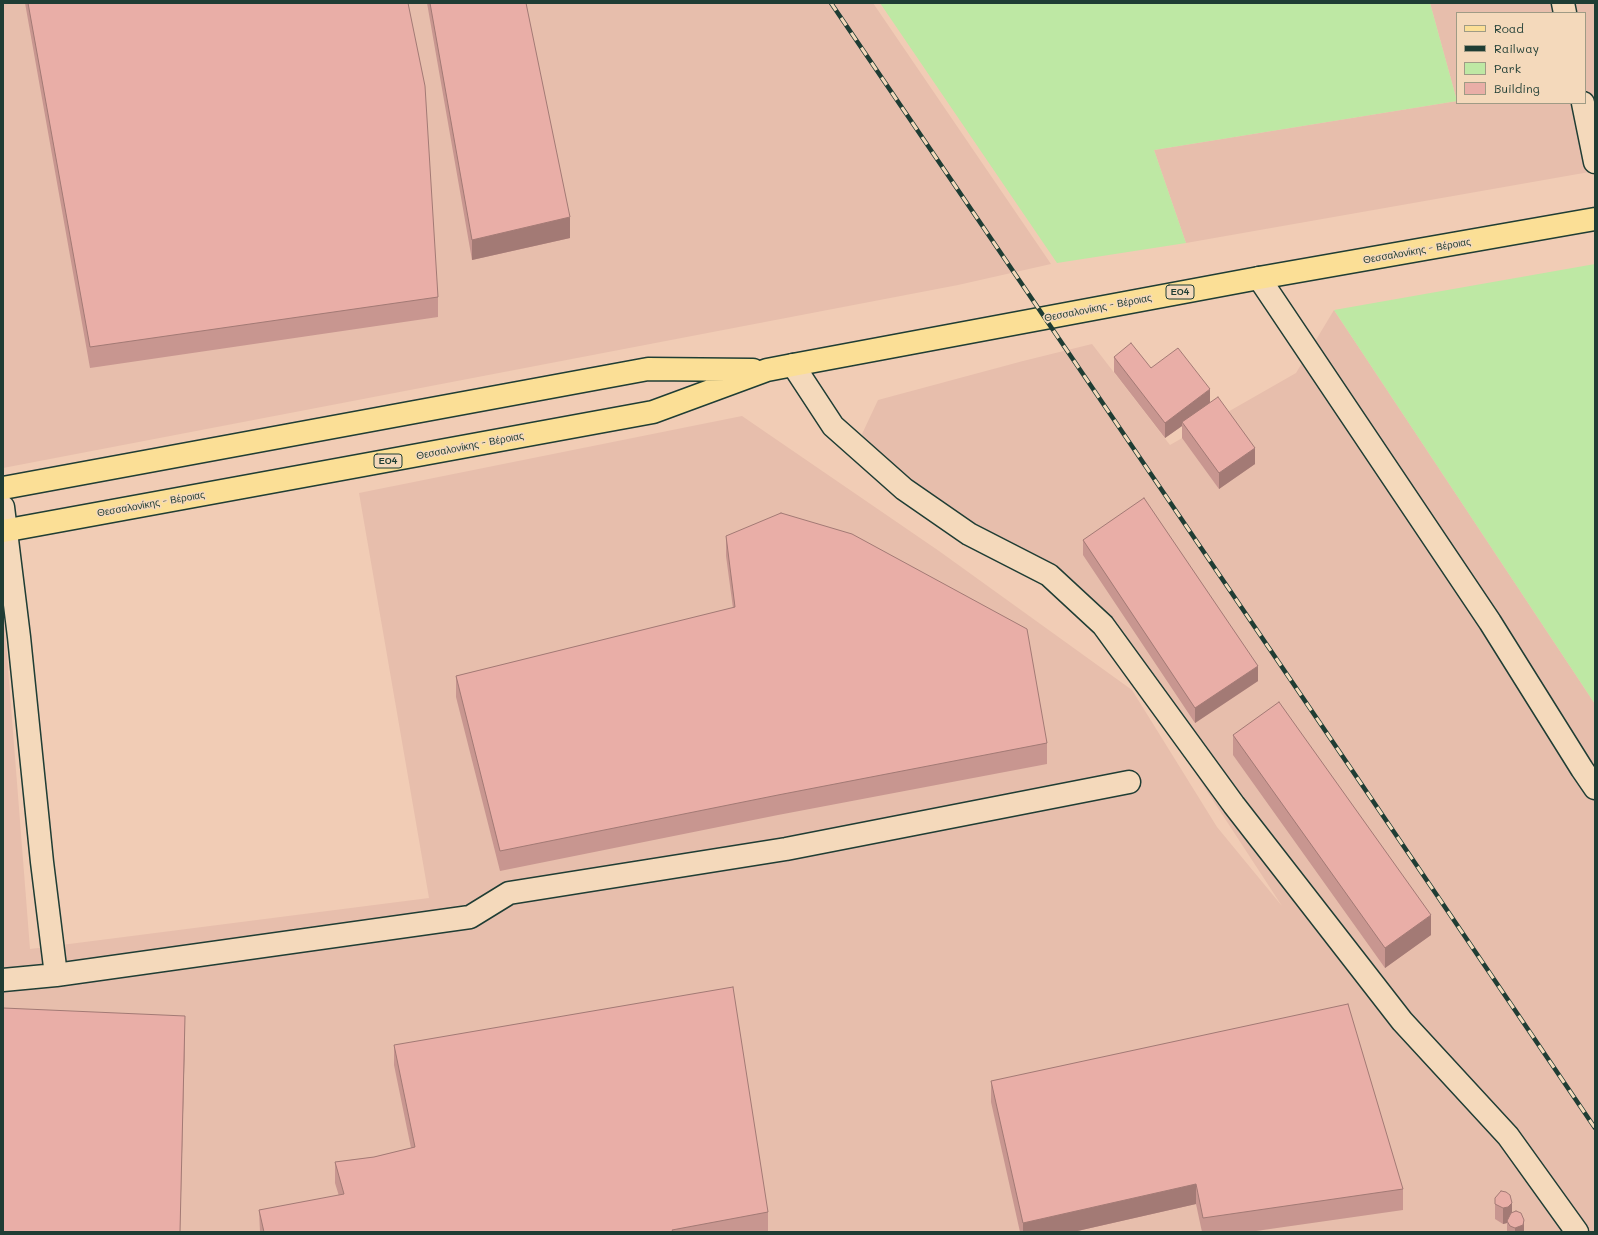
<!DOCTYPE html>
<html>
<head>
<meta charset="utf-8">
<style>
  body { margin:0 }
  #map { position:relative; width:1598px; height:1235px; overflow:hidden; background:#f1ccb5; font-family:Mali,sans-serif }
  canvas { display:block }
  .frame { position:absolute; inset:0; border:4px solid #1f3d34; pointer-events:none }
  .legend { position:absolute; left:1456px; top:12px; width:130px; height:92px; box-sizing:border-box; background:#f4d9bb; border:1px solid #9f9b85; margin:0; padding:5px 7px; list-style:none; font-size:12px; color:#1f3d34 }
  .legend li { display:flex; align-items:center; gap:8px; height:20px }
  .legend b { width:20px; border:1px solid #9f9b85 }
</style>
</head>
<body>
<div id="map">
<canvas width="1598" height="1235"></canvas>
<div class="frame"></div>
<ul class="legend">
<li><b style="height:5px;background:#fbdf96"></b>Road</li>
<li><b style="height:5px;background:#1f3d34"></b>Railway</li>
<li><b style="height:11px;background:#bee8a4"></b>Park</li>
<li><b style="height:11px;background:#e9aea7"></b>Building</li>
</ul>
</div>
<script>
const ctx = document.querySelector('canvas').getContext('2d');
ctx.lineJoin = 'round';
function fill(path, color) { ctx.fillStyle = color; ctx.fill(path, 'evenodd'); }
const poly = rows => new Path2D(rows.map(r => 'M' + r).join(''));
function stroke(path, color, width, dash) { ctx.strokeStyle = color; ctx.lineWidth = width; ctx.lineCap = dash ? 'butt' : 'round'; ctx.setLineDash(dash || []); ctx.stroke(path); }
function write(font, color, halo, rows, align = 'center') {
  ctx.font = font + ' Mali,sans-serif'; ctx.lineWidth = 3; ctx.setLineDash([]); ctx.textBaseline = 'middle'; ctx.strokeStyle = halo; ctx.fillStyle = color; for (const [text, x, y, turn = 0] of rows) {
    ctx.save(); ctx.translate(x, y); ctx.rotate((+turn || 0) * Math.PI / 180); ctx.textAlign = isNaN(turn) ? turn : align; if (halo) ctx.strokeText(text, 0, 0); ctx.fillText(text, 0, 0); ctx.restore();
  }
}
fill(poly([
  [3,3,873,3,1051,264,958,285,3,468],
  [1430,3,1595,3,1595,171,1186,243,1154,150,1457,101],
  [1457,13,1585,13,1585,103,1457,103],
  [1334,310,1595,704,1595,1232,3,1232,3,604,30,949,429,898,359,493,742,416,939,551,1132,690,1217,827,1282,906,1064,572,976,534,891,476,862,434,878,400,1023,361,1092,344,1170,445,1296,373]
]), '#e7beac');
fill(poly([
  [880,3,1430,3,1457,101,1154,150,1186,243,1057,263],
  [1595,264,1595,704,1334,310]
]), '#bee8a4');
const minor = poly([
  [1563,3,1565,13],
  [1583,103,1595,162],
  [1259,278,1490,622,1582,769,1595,788],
  [793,365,833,426,904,489,969,534,1049,575,1103,625,1234,805,1402,1021,1508,1136,1577,1232],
  [3,507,19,637,42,862,56,975,470,917,509,893,786,849,1129,782],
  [3,980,56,975]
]);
const major = poly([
  [3,488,648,369,753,370],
  [3,531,653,412,767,370,793,365,1259,278,1595,219]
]);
stroke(minor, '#1f3d34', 25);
stroke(major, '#1f3d34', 25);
stroke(minor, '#f4d9bb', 22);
stroke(major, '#fbdf96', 22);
const rail = poly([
  [831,3,1595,1128]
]);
stroke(rail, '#1f3d34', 4.5);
stroke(rail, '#f4d9bb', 3, [9]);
fill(poly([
  [25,3,408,3,438,297,438,317,90,368],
  [427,3,526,3,570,238,472,260],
  [1114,357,1151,368,1210,402,1255,464,1219,489,1182,438,1182,426,1165,438,1114,372],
  [726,536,1047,743,1047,764,778,815,500,871,456,697,456,676,733,608,726,556],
  [1083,540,1258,681,1195,723,1083,555],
  [1233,735,1431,935,1385,968,1233,755],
  [394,1045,768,1212,768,1232,260,1232,259,1210,339,1196,335,1183,335,1162,374,1157,411,1148,394,1065],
  [991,1081,1403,1189,1403,1210,1249,1232,1202,1232,1196,1204,1073,1232,1020,1232,991,1102],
  [1495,1198,1512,1212,1524,1232,1507,1232,1507,1223,1503,1224,1495,1219]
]), '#c89690');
fill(poly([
  [570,217,570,238,472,260,472,240],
  [1210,389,1210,405,1182,422,1182,426,1165,438,1165,423],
  [1255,448,1255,464,1219,489,1219,473],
  [1258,666,1258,681,1195,723,1195,708],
  [1431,915,1431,935,1385,968,1385,948],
  [185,1016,185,1036,180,1232],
  [1196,1184,1196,1204,1073,1232,1023,1232,1023,1223],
  [1512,1203,1512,1219,1507,1221,1507,1223,1503,1224,1503,1208],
  [1524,1220,1524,1232,1515,1232,1515,1228]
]), '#a37a75');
const building = poly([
  [28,3,408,3,425,86,438,297,90,347,28,3],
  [430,3,526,3,570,217,472,240,430,3],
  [1131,343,1151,368,1178,348,1210,389,1165,423,1114,357,1131,343],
  [1218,397,1255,448,1219,473,1182,422,1218,397],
  [1144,498,1258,666,1195,708,1083,540,1144,498],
  [781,513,852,534,1027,629,1047,743,778,795,500,851,456,676,735,607,726,536,781,513],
  [1279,702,1431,915,1385,948,1233,735,1279,702],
  [733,987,768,1212,672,1230,673,1232,264,1232,259,1210,344,1194,335,1162,374,1157,415,1147,394,1045,733,987],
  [1348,1004,1403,1189,1203,1218,1196,1184,1023,1223,991,1081,1348,1004],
  [3,1008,185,1016,180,1232,3,1232,3,1008],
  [1501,1191,1506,1192,1510,1195,1512,1203,1508,1207,1503,1208,1495,1204,1495,1198,1501,1191],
  [1516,1211,1521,1213,1524,1220,1523,1225,1515,1228,1510,1226,1507,1221,1511,1213,1516,1211]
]);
fill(building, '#e9aea7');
stroke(building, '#a37a75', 1);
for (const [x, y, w] of [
  [1180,292,28],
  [388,461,28]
]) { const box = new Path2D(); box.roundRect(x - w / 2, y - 7, w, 14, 3); ctx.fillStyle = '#f4d9bb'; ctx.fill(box); stroke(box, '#1f3d34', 1); }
write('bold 9px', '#1f3d34', null, [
  ["ΕΟ4",1180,292],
  ["ΕΟ4",388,461]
]);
write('10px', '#1f3d34', '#f4d9bb', [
  ["Θεσσαλονίκης - Βέροιας",1417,251,-10],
  ["Θεσσαλονίκης - Βέροιας",1098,308,-11],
  ["Θεσσαλονίκης - Βέροιας",470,446,-11],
  ["Θεσσαλονίκης - Βέροιας",151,504,-10]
]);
</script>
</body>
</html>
